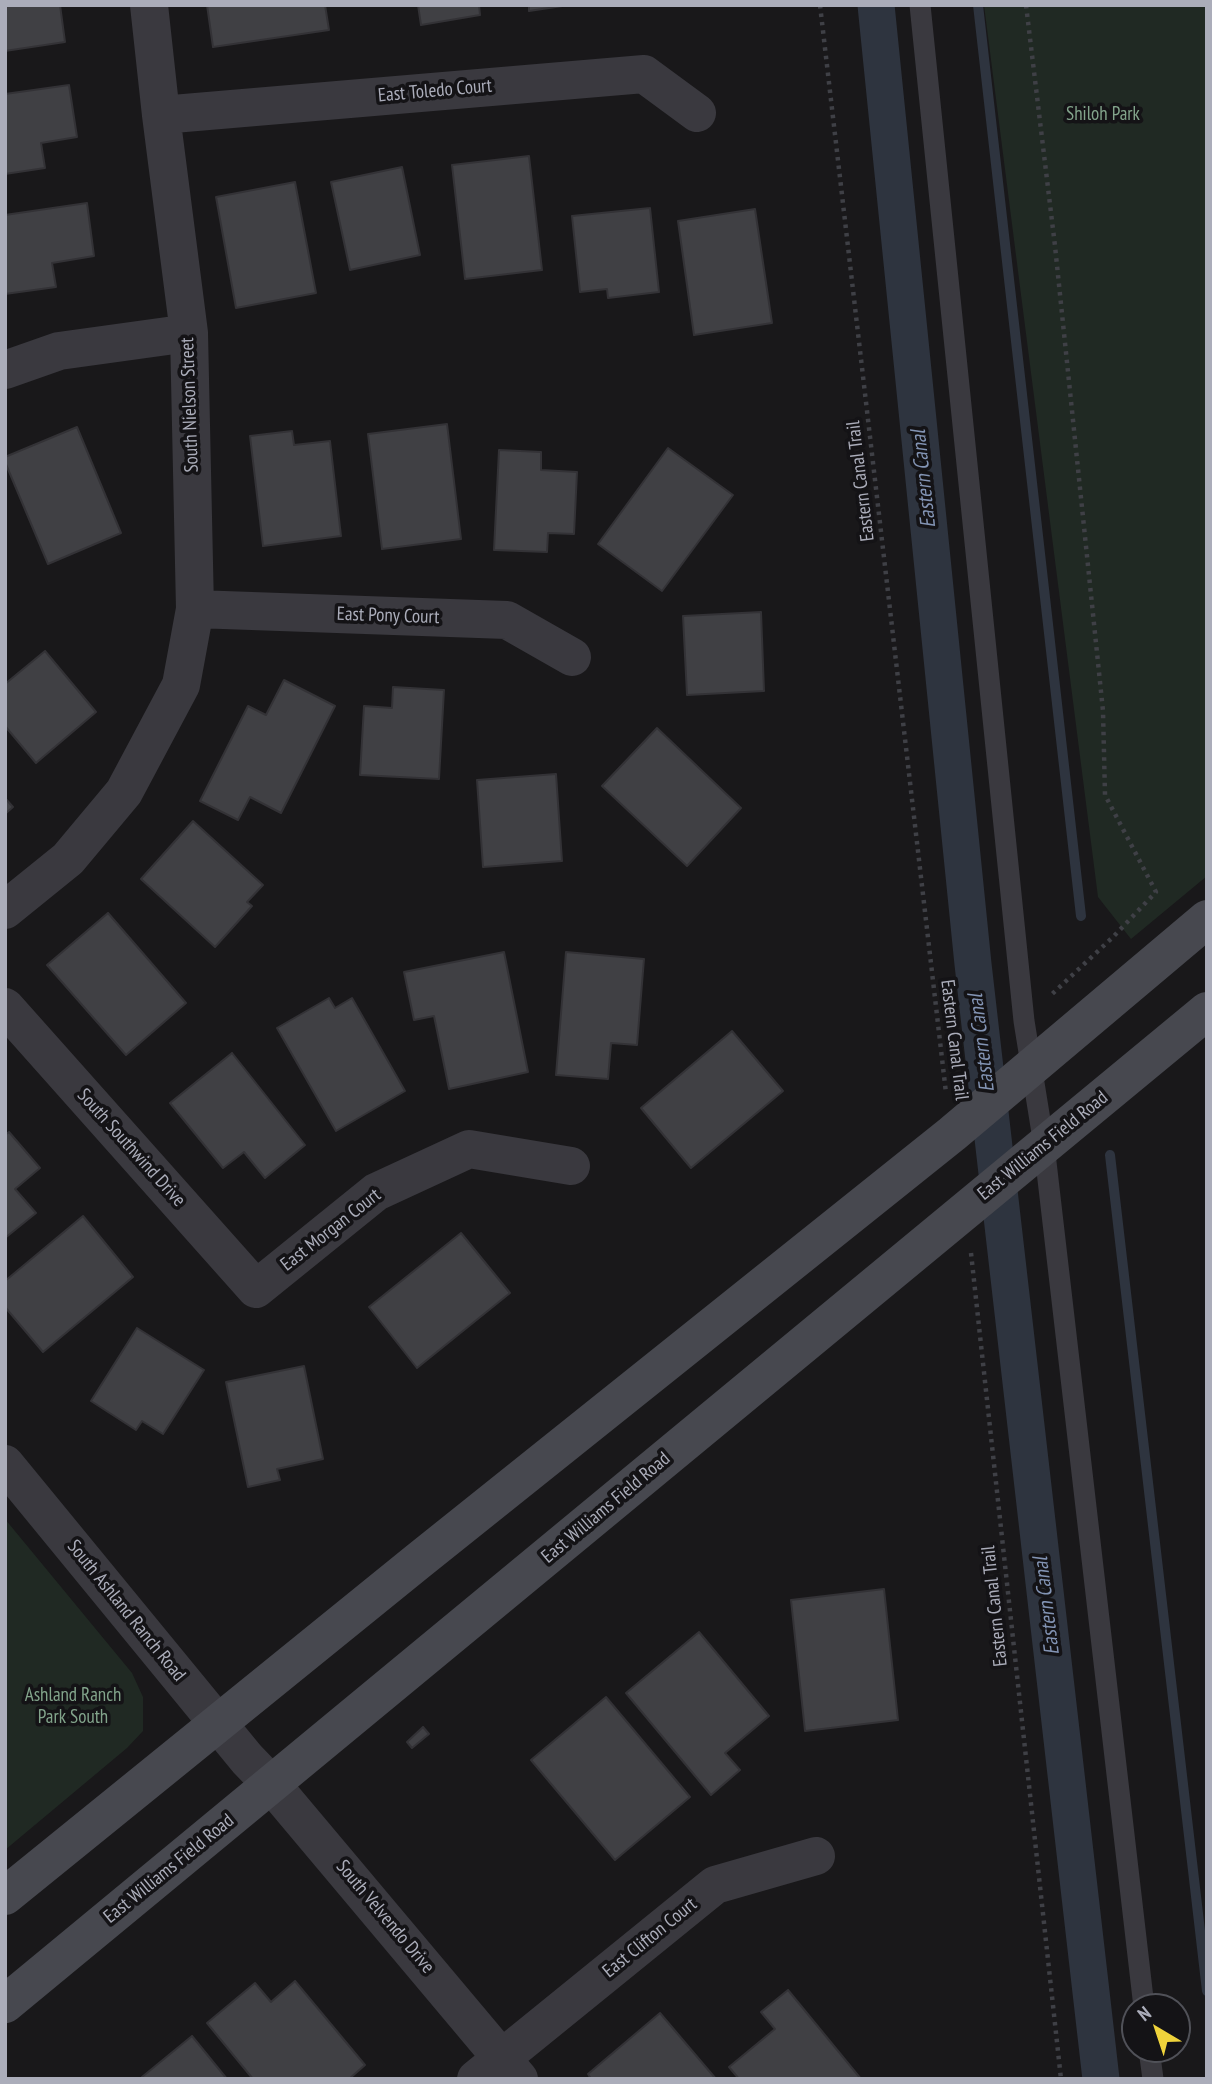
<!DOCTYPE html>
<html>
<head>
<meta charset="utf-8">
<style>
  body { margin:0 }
  #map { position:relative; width:1212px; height:2084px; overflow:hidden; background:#19181a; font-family:"PT Sans Narrow",sans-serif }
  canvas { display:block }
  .frame { position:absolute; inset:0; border:7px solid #abadba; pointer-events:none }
  .north { position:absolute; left:1121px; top:1993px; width:70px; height:70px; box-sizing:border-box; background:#141316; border:2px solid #505158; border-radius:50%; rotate:321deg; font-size:19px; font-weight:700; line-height:28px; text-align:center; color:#abadba }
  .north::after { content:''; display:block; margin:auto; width:24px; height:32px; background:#efd33b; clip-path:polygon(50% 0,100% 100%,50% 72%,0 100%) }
</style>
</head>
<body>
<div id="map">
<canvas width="1212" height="2084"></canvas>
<div class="frame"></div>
<div class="north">N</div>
</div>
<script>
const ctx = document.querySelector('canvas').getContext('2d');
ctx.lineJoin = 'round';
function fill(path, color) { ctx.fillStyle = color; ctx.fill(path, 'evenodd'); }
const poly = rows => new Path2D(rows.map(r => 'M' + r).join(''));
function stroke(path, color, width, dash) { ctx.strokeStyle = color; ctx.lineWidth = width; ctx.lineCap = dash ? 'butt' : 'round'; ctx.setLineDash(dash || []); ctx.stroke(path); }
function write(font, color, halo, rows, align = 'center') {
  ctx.font = font + ' "PT Sans Narrow",sans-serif'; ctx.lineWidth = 7; ctx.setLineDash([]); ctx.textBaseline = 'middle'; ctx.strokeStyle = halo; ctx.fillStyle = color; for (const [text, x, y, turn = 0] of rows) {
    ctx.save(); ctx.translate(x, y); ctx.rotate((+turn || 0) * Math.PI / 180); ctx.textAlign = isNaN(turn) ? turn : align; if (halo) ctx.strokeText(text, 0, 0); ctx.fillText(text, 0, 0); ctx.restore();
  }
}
fill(poly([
  [984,5,1207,5,1207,876,1131,939,1098,897],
  [5,1519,132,1673,143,1697,143,1731,127,1748,5,1850]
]), '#202923');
stroke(poly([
  [978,5,1081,916],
  [1110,1155,1207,1991]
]), '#2e343f', 10);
stroke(poly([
  [876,5,973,964,1101,2079]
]), '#2e343f', 37);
const building = poly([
  [5,5,60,5,65,42,5,51,5,5],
  [207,5,325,5,329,30,213,47,207,5],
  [418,5,479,5,480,15,421,25,418,5],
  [529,5,569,5,529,11,529,5],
  [69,85,77,137,41,143,45,168,5,174,5,94,69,85],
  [529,156,542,270,465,279,452,165,529,156],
  [402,167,420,255,350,270,331,182,402,167],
  [295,182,316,293,236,308,216,197,295,182],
  [87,203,94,256,52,263,56,287,5,294,5,215,87,203],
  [650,208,659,292,608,298,607,289,580,292,572,216,650,208],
  [755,209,772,323,694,335,678,221,755,209],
  [447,424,461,539,382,549,368,434,447,424],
  [77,427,121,533,48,564,5,462,5,457,77,427],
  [292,431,294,445,330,441,341,536,263,546,250,436,292,431],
  [668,448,733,495,662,591,598,544,668,448],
  [499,450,541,452,541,470,577,472,574,534,548,533,547,552,494,550,499,450],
  [761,612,764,691,687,695,683,616,761,612],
  [45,651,96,712,36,763,5,726,5,684,45,651],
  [284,680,335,706,281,813,250,797,238,820,200,801,248,706,266,715,284,680],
  [393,687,444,690,439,779,360,775,364,706,392,708,393,687],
  [657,728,741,808,687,866,602,786,657,728],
  [556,774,562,861,483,867,477,780,556,774],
  [5,798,13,807,5,814,5,798],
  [193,821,263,885,247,902,252,906,215,947,141,879,193,821],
  [108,913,186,1003,126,1055,47,965,108,913],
  [504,952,528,1072,449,1089,434,1016,414,1020,404,972,504,952],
  [566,952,644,959,637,1045,611,1043,608,1079,556,1075,566,952],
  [329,998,335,1008,352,998,405,1091,336,1131,277,1028,329,998],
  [732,1031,783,1091,691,1168,641,1108,732,1031],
  [232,1053,305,1145,265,1178,244,1152,223,1168,170,1103,232,1053],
  [9,1132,40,1168,15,1189,36,1213,5,1238,5,1135,9,1132],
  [83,1216,133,1277,43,1352,5,1307,5,1281,83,1216],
  [461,1233,510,1293,417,1368,369,1307,461,1233],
  [137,1328,204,1370,163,1434,142,1421,136,1430,91,1401,137,1328],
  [304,1366,323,1459,277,1469,280,1480,248,1487,226,1382,304,1366],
  [884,1589,898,1720,805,1731,791,1600,884,1589],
  [699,1632,769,1716,725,1753,740,1770,711,1795,626,1693,699,1632],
  [606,1697,690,1797,615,1860,531,1760,606,1697],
  [423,1727,429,1734,412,1748,407,1742,423,1727],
  [295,1981,365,2065,349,2079,253,2079,207,2023,255,1983,271,2002,295,1981],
  [788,1990,861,2079,739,2079,729,2067,775,2029,761,2012,788,1990],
  [660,2013,716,2079,591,2079,588,2074,660,2013],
  [192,2036,227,2079,144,2079,142,2077,192,2036]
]);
fill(building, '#404044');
stroke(building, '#333236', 2);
stroke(poly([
  [820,5,946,1093],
  [1026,5,1055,246,1103,711,1105,795,1156,892,1113,937,1050,996],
  [971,1253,1061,2079]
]), '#3f4046', 4.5, [3.5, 5]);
stroke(poly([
  [920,5,1024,1021,1044,1145,1144,2007],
  [1149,2049,1153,2079]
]), '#3a393f', 21);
stroke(poly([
  [161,115,644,74,697,113],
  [5,370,59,351,189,333],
  [195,609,507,620,572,657],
  [5,910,68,859,124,792,181,685,195,609,189,333,161,115,149,5],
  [5,1007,256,1289,376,1192,469,1149,571,1166],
  [5,1464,247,1759,272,1785,519,2079],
  [476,2079,715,1885,816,1856]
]), '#3a393f', 38);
stroke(poly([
  [5,1896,417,1562,952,1134,1207,919],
  [5,2004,1207,1011]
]), '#47484f', 38);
write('19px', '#abadba', '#141316', [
  ["East Toledo Court",435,91,-5],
  ["South Nielson Street",190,405,-92],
  ["Eastern Canal Trail",861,481,-97],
  ["East Pony Court",388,616,2],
  ["Eastern Canal Trail",954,1040,83],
  ["East Williams Field Road",1043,1146,-39],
  ["South Southwind Drive",131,1148,48],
  ["East Morgan Court",331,1230,-38],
  ["East Williams Field Road",606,1508,-40],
  ["Eastern Canal Trail",995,1606,-96],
  ["South Ashland Ranch Road",126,1611,51],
  ["East Williams Field Road",169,1869,-39],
  ["South Velvendo Drive",385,1917,50],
  ["East Clifton Court",650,1938,-39]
]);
write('19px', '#82a48b', '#141316', [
  ["Shiloh Park",1103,115],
  ["Ashland Ranch",73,1696],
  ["Park South",73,1718]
]);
write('italic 21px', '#8394b4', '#141316', [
  ["Eastern Canal",924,479,-96],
  ["Eastern Canal",982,1043,-97],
  ["Eastern Canal",1047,1606,-97]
]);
</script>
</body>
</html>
